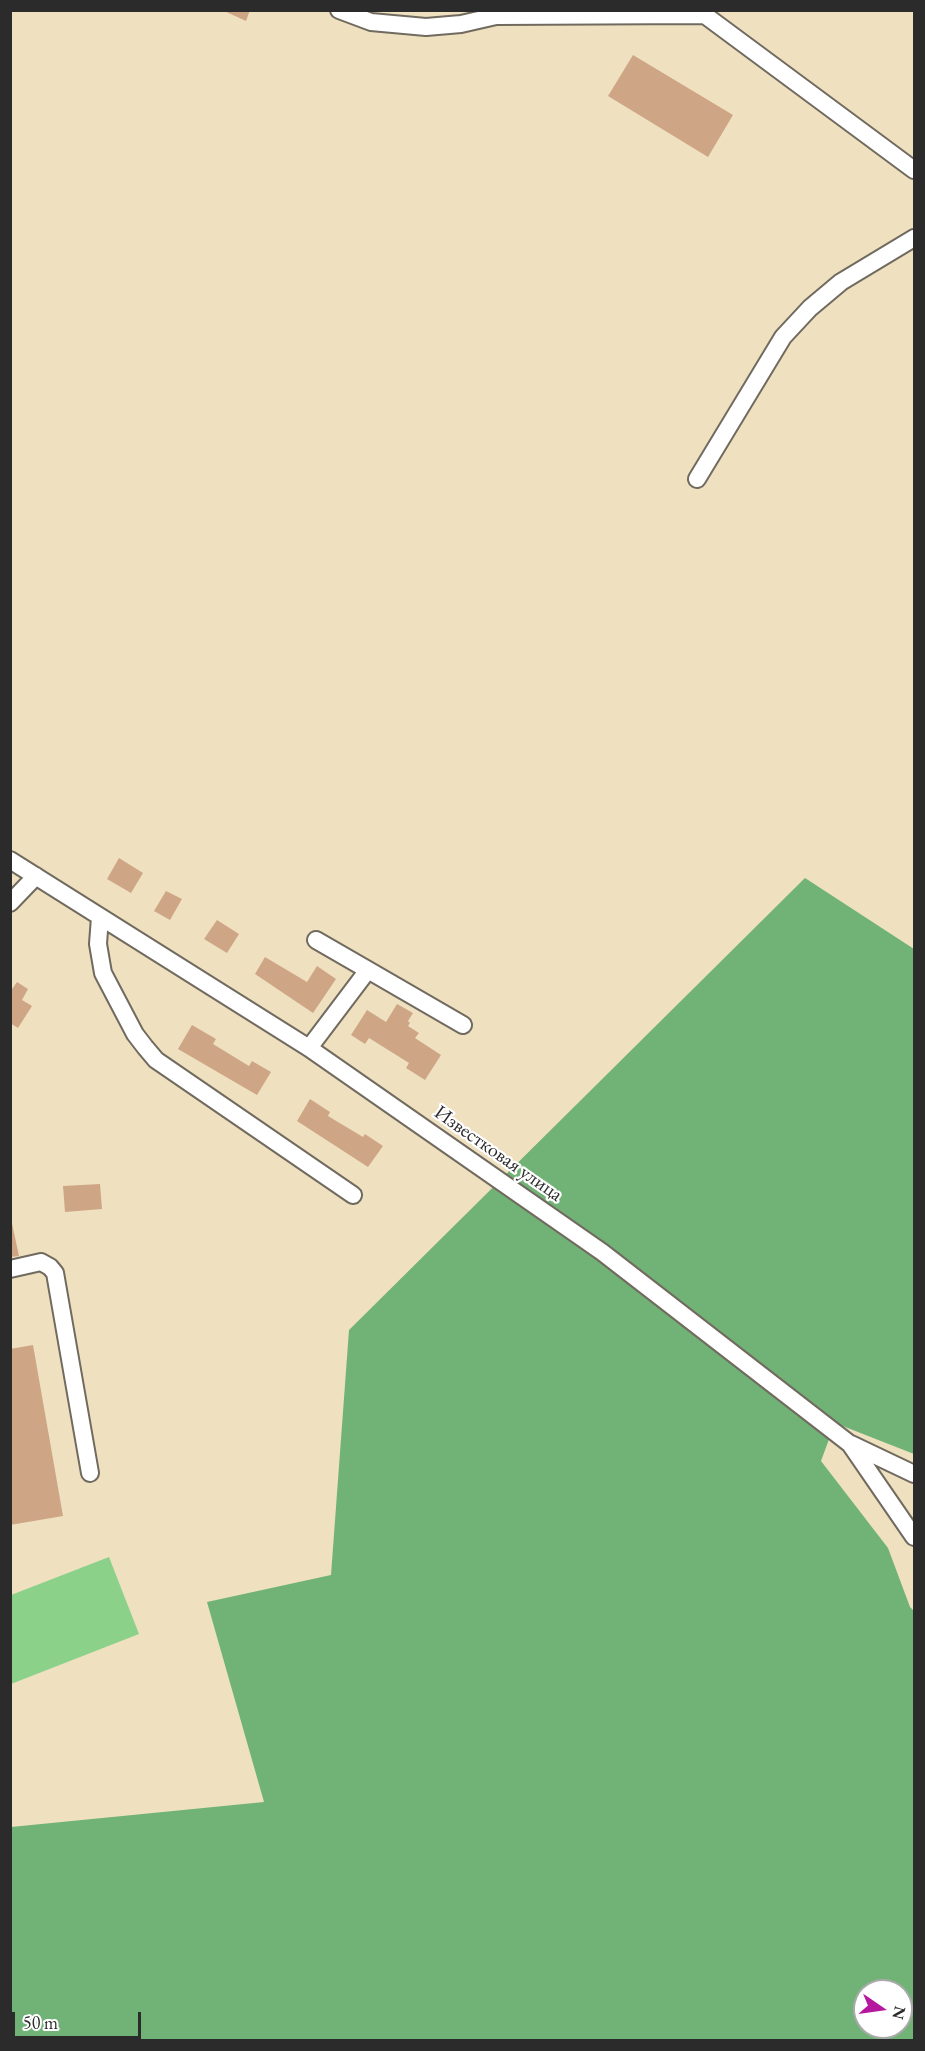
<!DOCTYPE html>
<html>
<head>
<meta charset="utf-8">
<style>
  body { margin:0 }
  #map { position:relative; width:925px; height:2051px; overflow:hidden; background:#efe0c0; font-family:"EB Garamond",serif }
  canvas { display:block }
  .frame { position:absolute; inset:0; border:12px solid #2b2b2b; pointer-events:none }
  .north { position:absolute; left:853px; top:1979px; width:60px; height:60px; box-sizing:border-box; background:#fff; border:2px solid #aaa; border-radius:50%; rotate:103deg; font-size:16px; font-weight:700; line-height:24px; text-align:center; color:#2b2b2b }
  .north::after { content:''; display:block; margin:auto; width:21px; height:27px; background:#b5179e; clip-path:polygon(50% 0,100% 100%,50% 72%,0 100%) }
  .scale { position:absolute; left:12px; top:2012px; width:129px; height:27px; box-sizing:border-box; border:3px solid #2b2b2b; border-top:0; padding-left:8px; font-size:18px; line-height:21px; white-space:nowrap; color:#2b2b2b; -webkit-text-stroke:4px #fff; paint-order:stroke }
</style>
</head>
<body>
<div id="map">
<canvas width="925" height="2051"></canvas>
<div class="frame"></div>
<div class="north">N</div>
<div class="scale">50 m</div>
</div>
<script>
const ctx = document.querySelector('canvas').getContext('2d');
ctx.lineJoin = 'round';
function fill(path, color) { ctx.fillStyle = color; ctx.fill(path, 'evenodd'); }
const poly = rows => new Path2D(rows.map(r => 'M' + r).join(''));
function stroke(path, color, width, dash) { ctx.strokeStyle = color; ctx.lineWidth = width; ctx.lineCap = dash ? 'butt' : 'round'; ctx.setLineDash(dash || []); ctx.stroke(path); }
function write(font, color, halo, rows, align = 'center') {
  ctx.font = font + ' "EB Garamond",serif'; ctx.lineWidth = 4.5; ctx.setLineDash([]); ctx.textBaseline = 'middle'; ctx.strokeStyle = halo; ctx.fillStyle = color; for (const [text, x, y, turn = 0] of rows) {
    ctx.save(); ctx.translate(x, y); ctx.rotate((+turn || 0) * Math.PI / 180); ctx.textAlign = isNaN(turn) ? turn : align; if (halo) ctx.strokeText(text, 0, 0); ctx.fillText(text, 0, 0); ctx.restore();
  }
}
fill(poly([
  [109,1557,139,1634,11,1684,11,1595]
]), '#8cd18a');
fill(poly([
  [805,878,914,949,914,1454,835,1423,821,1461,888,1548,910,1607,914,1611,914,2040,11,2040,11,1827,264,1802,207,1602,331,1575,349,1330],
  [865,1991,901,1991,901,2027,865,2027]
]), '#71b376');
fill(poly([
  [222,10,250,10,246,21],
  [633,55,733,115,708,157,608,96],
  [119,858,143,873,131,893,107,879],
  [166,891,182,899,170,920,154,911],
  [217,920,239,934,227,953,204,939],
  [265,957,307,982,317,966,336,979,313,1013,255,974],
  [17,982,28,989,22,1000,32,1006,18,1028,10,1023,10,992],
  [397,1004,413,1013,408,1021,410,1023,408,1026,419,1033,415,1038,441,1055,425,1080,406,1068,409,1063,369,1038,365,1044,351,1035,367,1010,386,1022],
  [192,1025,216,1039,213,1044,249,1066,252,1061,271,1072,257,1095,178,1049],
  [310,1099,330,1112,328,1116,363,1137,365,1134,383,1146,368,1167,297,1121],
  [100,1184,102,1209,65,1212,63,1186],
  [10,1214,19,1256,10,1257],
  [33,1345,63,1516,10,1525,10,1349]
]), '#cea686');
const minor = poly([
  [339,10,371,22,426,27,461,24,496,16,503,11],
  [698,10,914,170],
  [496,16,703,15],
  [697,479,783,337,810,308,841,282,914,238],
  [10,860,309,1048,602,1252,850,1444,914,1537],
  [10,903,36,876],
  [100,917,98,944,103,973,135,1034,145,1047,156,1060,353,1195],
  [316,940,368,970],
  [309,1048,368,970,463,1025],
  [10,1269,41,1262,50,1267,55,1273,90,1473],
  [851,1444,914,1474]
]);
stroke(minor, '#706a5f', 20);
stroke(minor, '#fff', 16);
write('20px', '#2b2b2b', '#fff', [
  ["Известковая улица",498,1154,35]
]);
</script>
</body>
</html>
